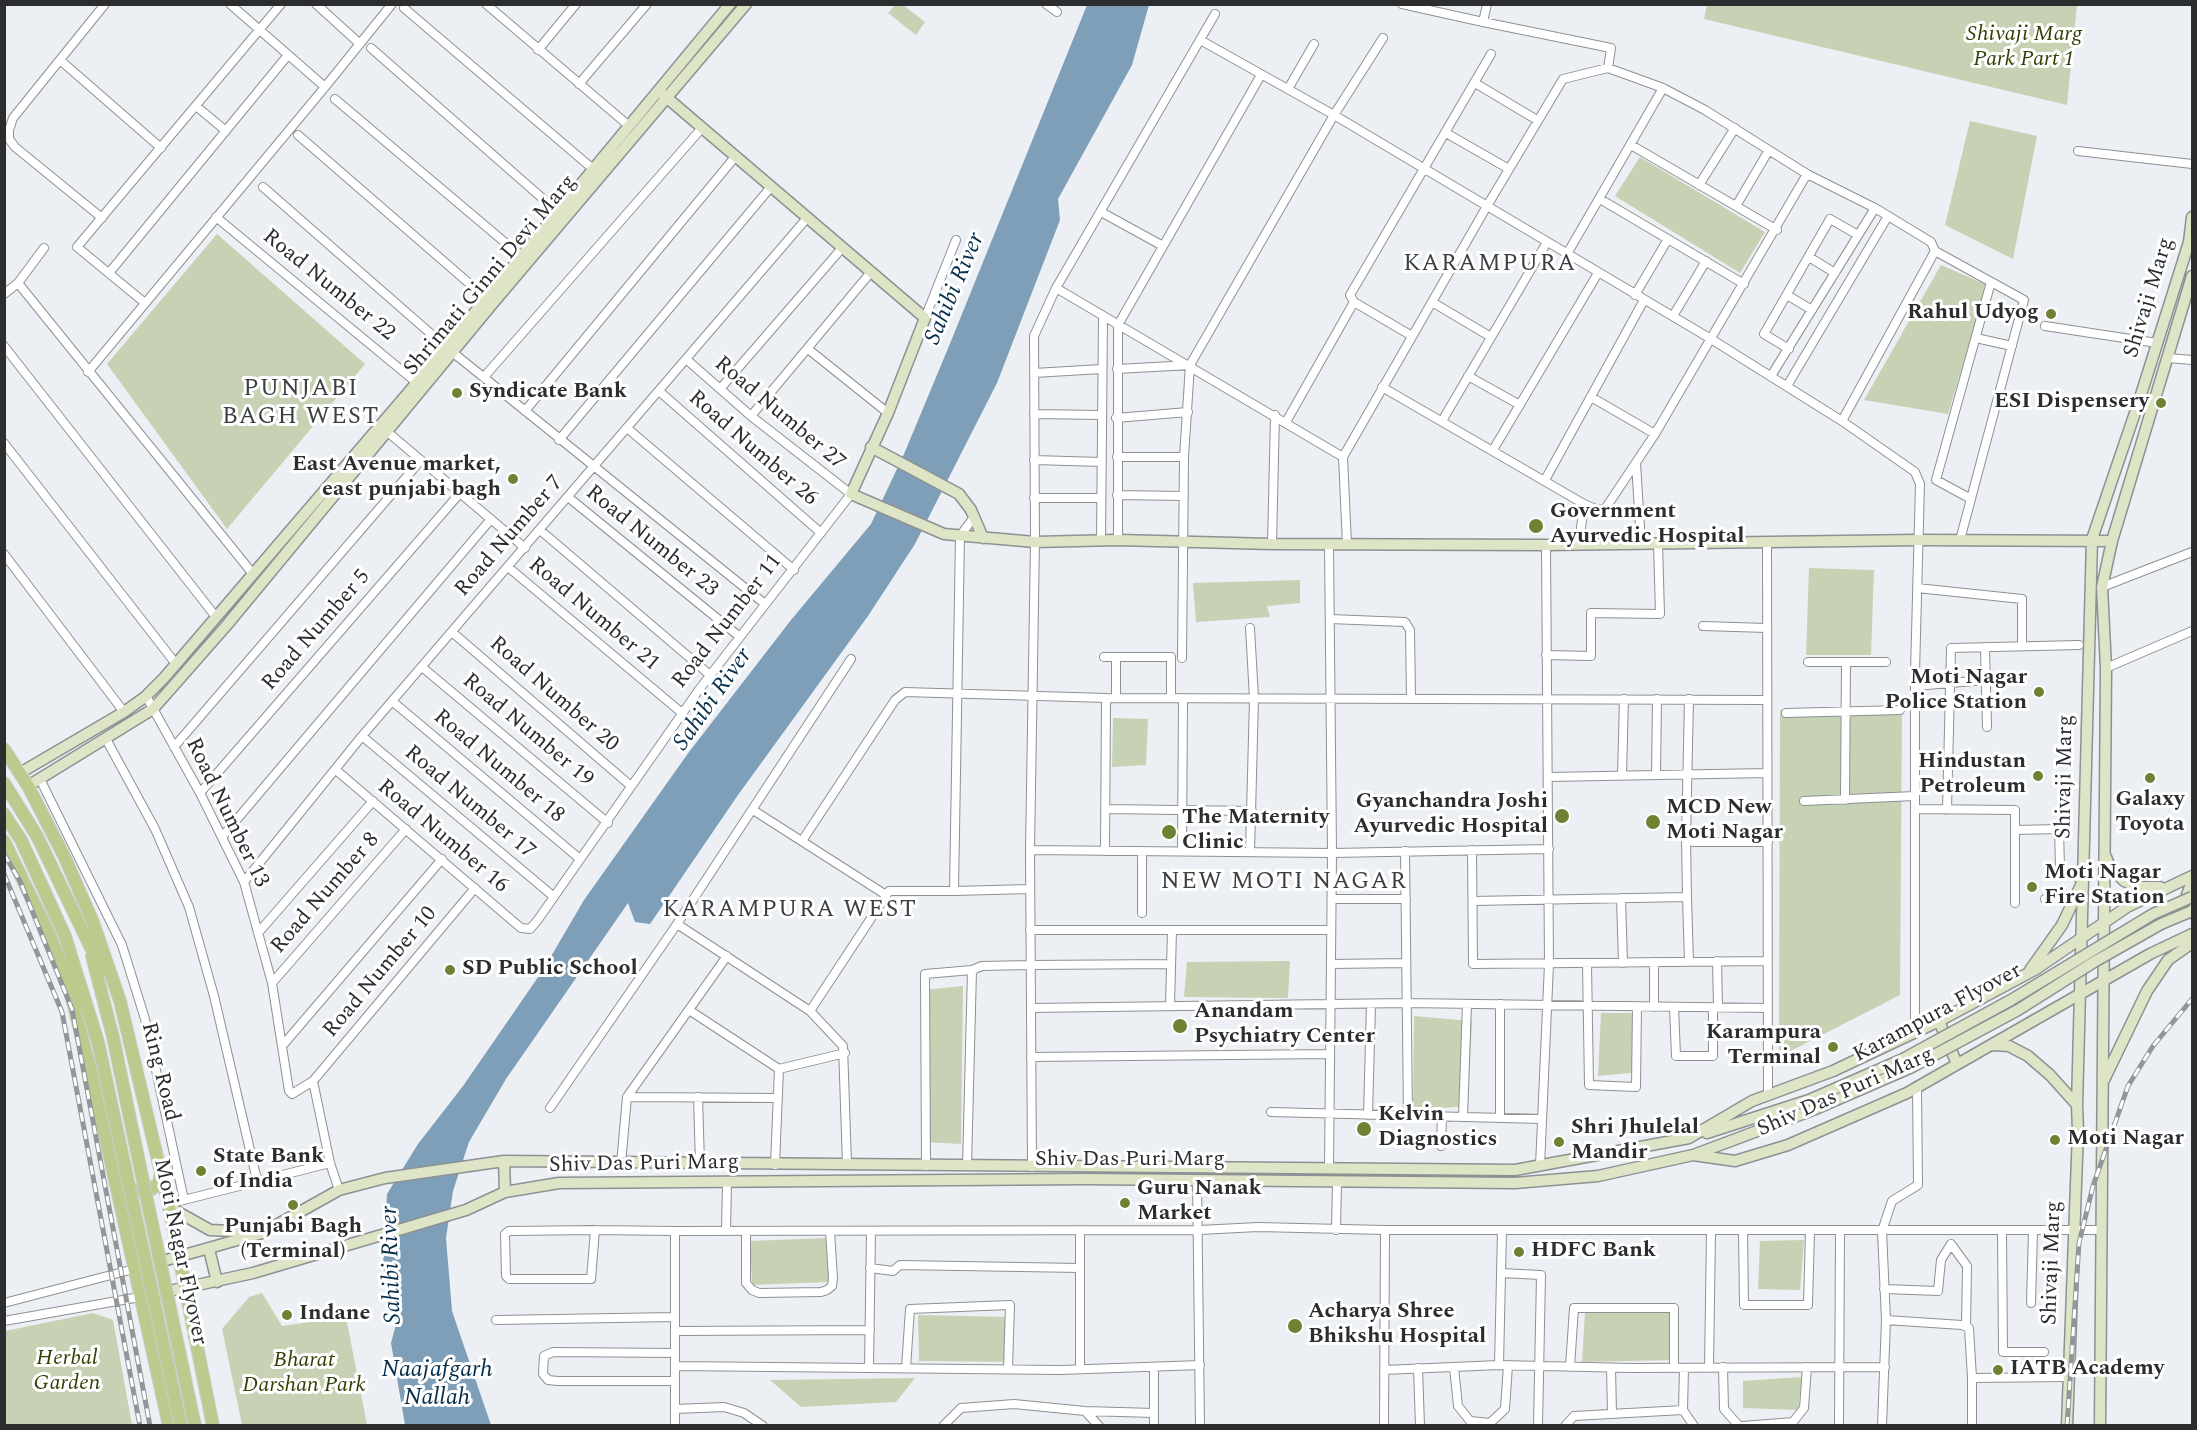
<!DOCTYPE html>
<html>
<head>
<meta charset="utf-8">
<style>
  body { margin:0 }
  #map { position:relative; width:2197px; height:1430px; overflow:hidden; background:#ecf0f4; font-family:Spectral,serif }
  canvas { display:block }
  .frame { position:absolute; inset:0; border:6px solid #2b2d2e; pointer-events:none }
</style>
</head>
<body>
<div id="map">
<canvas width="2197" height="1430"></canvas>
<div class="frame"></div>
</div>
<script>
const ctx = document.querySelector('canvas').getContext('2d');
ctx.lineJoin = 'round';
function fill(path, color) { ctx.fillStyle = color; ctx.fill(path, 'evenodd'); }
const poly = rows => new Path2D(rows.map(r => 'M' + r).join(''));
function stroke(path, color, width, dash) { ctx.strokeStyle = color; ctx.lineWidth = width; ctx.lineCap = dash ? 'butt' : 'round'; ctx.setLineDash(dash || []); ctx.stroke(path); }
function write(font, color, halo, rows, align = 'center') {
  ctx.font = font + ' Spectral,serif'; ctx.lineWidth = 6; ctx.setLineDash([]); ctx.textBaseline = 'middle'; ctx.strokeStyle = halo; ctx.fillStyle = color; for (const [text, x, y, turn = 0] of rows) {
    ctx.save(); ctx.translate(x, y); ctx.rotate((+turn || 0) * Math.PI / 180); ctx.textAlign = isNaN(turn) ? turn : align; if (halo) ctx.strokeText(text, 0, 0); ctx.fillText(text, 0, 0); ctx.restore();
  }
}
fill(poly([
  [895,5,903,5,925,22,916,35,888,13],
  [1707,5,2077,5,2067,105,1704,19],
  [1970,121,2037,136,2013,259,1945,225],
  [1640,157,1765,232,1740,273,1615,196],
  [217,234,365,364,227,529,107,364],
  [1941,265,1987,285,1948,414,1864,400],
  [1809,568,1874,570,1871,655,1806,655],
  [1300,580,1300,603,1267,606,1270,617,1196,622,1193,583],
  [1902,707,1900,995,1779,1057,1780,710],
  [1113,718,1148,719,1146,765,1112,767],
  [1290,961,1288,998,1184,997,1187,962],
  [963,986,961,1144,924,1142,923,990],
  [1601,1013,1641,1013,1641,1072,1598,1076],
  [1414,1016,1472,1021,1468,1106,1413,1110],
  [827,1238,829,1282,752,1285,750,1241],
  [1804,1240,1800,1290,1758,1289,1760,1241],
  [262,1293,282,1326,346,1317,367,1425,242,1425,222,1329,249,1297],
  [1671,1310,1674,1360,1582,1362,1585,1313],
  [93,1313,113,1320,132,1425,5,1425,5,1331],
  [918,1315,1009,1317,1013,1362,919,1361],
  [1802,1377,1798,1410,1743,1408,1743,1381],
  [915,1378,896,1402,801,1407,770,1380]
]), '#c7d1b3');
fill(poly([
  [1087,5,1149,5,1132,65,1058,199,1060,220,997,383,915,544,868,616,738,795,650,924,635,922,628,903,506,1079,469,1142,453,1191,446,1238,452,1311,491,1425,405,1425,391,1343,396,1324,383,1266,387,1194,418,1144,463,1086,543,970,584,900,689,752,791,620,871,524,904,454,949,346]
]), '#7f9fb9');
const street = poly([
  [316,4,360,44],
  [486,4,628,125],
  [1046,4,1057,12],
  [1402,4,1483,22],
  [1487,4,1483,22,1611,48,1608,68],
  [404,8,593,169],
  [1202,41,1334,115,1711,339,1842,421,1915,472,1920,484,1915,672,1915,1033],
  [371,48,558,212],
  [538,50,576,4],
  [60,60,161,148],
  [1475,83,1537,120],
  [579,84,647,4],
  [325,87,392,4],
  [1288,89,1314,44],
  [335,99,521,256],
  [196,106,226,131],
  [1446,133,1509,169],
  [298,135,486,298],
  [1631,145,1777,230],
  [2078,151,2192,164],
  [1699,185,1735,128],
  [263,187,446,347,765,604],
  [1600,199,1744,284],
  [1736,206,1769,150],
  [1101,212,1163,246],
  [216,217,417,383],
  [102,218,15,147,9,139,9,130,13,118,105,4],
  [1935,251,2024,300,1960,540],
  [1567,254,1663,88],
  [1809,257,1835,273],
  [109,273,288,55],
  [18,283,253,574],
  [1056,288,1343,457],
  [4,294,18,283,44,248],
  [1635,295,1668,239],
  [1787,295,1812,310],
  [1432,302,1491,337],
  [145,303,77,247,281,4],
  [1673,316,1706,261],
  [925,318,956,240],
  [2045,326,2157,343],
  [1412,336,1354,302,1350,295,1491,54],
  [1976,338,2012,346],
  [4,346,216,617],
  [808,349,888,413],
  [1789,349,1764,334,1830,219,1858,235],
  [2168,358,2192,360],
  [1117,369,1190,365],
  [88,372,325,87,230,4],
  [1034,373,1102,369],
  [1468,376,1520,405],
  [484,377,701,129],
  [1787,386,1888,216],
  [1382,387,1584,504,1598,510,1605,509,1655,434,1807,174],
  [720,389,842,248],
  [659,391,821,533],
  [1591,397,1655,434],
  [525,411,735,157],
  [1034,414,1102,415],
  [751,416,871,272],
  [1116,418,1188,412],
  [1442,421,1547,242],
  [1842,421,1935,251,1931,242,1875,208],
  [1286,422,1354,302],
  [627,428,794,570],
  [384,429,525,548],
  [559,440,770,188],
  [4,443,176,664],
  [1493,450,1598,273],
  [1117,457,1184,457],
  [1034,460,1102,462],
  [1636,463,1641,543],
  [1545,480,1644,300],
  [1117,495,1184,496],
  [568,497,740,637],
  [1034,498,1101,498],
  [1971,499,1936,480,1991,282],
  [974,517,960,536,954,891,1030,889],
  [540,530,710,675],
  [1118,540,1118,325,1261,75],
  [1101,541,1103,316],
  [1767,542,1768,1096],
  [1272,544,1275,415],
  [1347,544,1343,457,1487,206,1563,79,1608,68,1663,88,1705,110,1807,174,1875,208,1771,376],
  [1579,544,1584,504],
  [4,554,124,712],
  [508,567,682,713],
  [2102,587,2192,552],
  [1917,588,2022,599,2022,646],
  [1330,619,1405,622,1410,630,1411,698],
  [1703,626,1766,628],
  [1250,628,1254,698,1250,852],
  [452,632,631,786],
  [1985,647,1987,727],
  [1546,655,1591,656,1591,613,1660,614,1658,543],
  [1104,657,1171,657,1171,698],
  [1182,658,1184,457,1190,365,1334,115,1383,38],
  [1808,662,1886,662],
  [422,667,608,823],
  [2106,668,2192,631],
  [1915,686,1986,680],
  [146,696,200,793,244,882,272,983,289,1091,292,1094,313,1081,475,888],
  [1116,698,1116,657],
  [1689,699,1686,839,1693,842,1768,842],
  [392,701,580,859],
  [1786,713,1900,710],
  [362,736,553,896],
  [106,739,155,829,189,907,214,996,257,1180],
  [174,747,421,460],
  [336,770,521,928,530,929,537,921,698,691,851,494,751,416,686,359],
  [1622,775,1624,699],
  [1656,775,1657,699],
  [1548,777,1767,773],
  [40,779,122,945,145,1019,184,1200],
  [200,793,461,492],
  [1845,800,1846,662],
  [1804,801,1915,796],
  [1105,809,1252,811],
  [1915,809,2015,810,2015,903],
  [753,810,886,895],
  [1947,810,1951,648,2079,645],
  [2015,830,2059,829,2060,869,2083,880],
  [222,837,491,519],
  [1686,837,1687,897],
  [802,841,895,700,905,692,1106,698,1766,700],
  [1030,850,1332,853,1549,849],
  [1472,850,1473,964,1767,961],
  [1105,851,1106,698],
  [1182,851,1183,698],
  [1405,851,1408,1116],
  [244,882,362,736,807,218],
  [1621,898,1623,963],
  [1332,899,1406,899],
  [2045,899,2076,895],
  [1473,901,1687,897,1689,962],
  [1142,913,1142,851],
  [677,924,810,1011,843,1046,847,1165],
  [1030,930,1331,930],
  [258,933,373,801],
  [1717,961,1718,1007],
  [1331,964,1406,963],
  [1587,964,1589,1085,1636,1087,1637,1007],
  [272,983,406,829],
  [1170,1006,1172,930],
  [1654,1007,1654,962],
  [1674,1007,1676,1056,1713,1056,1713,1007],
  [1031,1008,1406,1003,1767,1008],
  [689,1010,779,1069],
  [810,1011,889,891,954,891],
  [283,1045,442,859],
  [1031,1057,1330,1054],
  [779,1069,845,1053],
  [313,1081,330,1163,339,1190],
  [627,1097,778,1098],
  [698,1097,700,1164],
  [550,1108,677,924,851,659],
  [1271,1112,1542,1119],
  [1368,1115,1371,1004],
  [1463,1117,1467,1004],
  [1500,1118,1500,1004],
  [1441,1146,1442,1117],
  [621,1164,627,1097,727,956],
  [775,1165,779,1069],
  [926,1166,925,974,972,970],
  [967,1166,972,970,982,966,1030,965,1171,964],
  [1540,1166,1549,964,1546,545],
  [1032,1167,1030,850,1035,542,1034,336,1056,288,1215,14],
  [1329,1169,1332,853,1329,544],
  [1197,1180,1200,1426],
  [168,1204,330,1163],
  [595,1230,591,1279,509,1279,506,1276,505,1234,509,1231,595,1230,675,1231],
  [1336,1230,1337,1182],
  [726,1231,727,1183],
  [746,1231,746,1283,752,1290,759,1293,821,1292,827,1290,832,1286,833,1278,830,1231],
  [1743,1231,1744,1305,1808,1305,1810,1231],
  [2002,1231,2003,1352,2044,1352],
  [870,1268,893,1271,900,1265,1080,1268],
  [1501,1273,1541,1275,1538,1426],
  [1884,1289,1938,1291,1941,1260,1951,1244,1967,1266,1966,1326],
  [4,1303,134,1269],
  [2031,1303,2033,1231],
  [496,1320,675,1317],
  [1886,1320,1962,1325,1969,1328,1972,1378,1972,1426],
  [4,1321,140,1297],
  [675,1331,870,1330],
  [1499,1365,1502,1230],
  [675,1366,1061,1370,1200,1365],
  [1154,1367,1154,1413],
  [1454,1367,1458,1406,1470,1421,1490,1423,1505,1409,1508,1365],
  [1570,1367,1574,1308,1674,1308,1674,1368],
  [1723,1367,1724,1409,1739,1426],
  [869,1368,871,1231],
  [906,1368,910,1309,1010,1305,1008,1369],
  [1418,1368,1420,1426],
  [1611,1368,1612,1414],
  [1709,1368,1711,1231],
  [1080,1369,1080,1230],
  [1384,1370,1499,1365,1631,1368,1885,1367],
  [1972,1378,2069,1377],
  [675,1381,558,1381,548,1380,543,1374,544,1356,553,1352,675,1353],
  [675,1409,724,1407,744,1413,763,1426],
  [1683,1410,1684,1368],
  [675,1426,675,1231,1199,1230,1258,1227,1385,1230],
  [943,1426,961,1408,1014,1404,1085,1411],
  [1099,1426,1085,1411,1154,1413,1154,1426],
  [1384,1426,1385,1230,2100,1230],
  [1565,1426,1574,1416,1683,1410,1694,1426],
  [1742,1426,1793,1422,1804,1408,1807,1367],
  [1839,1426,1840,1231],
  [1882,1426,1886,1320,1882,1231,1892,1201,1918,1185,1917,1087]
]);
const secondary = poly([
  [659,91,925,318,888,413,851,494,944,534,1035,542,1118,540,1272,544,1546,545,1919,540,2112,541],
  [871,447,959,494,971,510,983,538],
  [20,773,124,712,145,697,164,678,408,393,730,4],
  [28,786,153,709,226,626,493,303,746,4],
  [2106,857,2110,867,2124,881,2140,887,2160,887],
  [2192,881,2187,895,2192,913],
  [2030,970,2062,925,2082,883],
  [1939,1021,1957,1064],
  [1992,1045,2009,1046,2028,1056,2050,1075,2077,1105],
  [2104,1080,2147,991,2168,960,2192,943],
  [1707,1133,1809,1100,1903,1059],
  [1696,1154,1813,1110,1910,1068],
  [504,1161,505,1192],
  [169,1207,210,1230,253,1232],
  [209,1249,217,1282],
  [138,1268,262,1233,339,1190,385,1178,504,1161,1515,1170,1689,1138,1752,1101,1833,1071,1939,1021,2036,969,2127,907,2192,876],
  [146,1296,253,1273,466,1210,505,1192,559,1183,1084,1179,1515,1183,1598,1176,1693,1155,1735,1161,1788,1145,1907,1093,2150,954,2192,934],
  [2067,1426,2078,1131,2077,1105,2092,539,2139,401,2189,242,2192,217],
  [2100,1426,2106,668,2102,587,2112,541,2192,276]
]);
const primary = poly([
  [4,749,28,786,64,856,93,922,120,1001,169,1207,213,1426],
  [4,783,37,836,90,946,105,970],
  [4,814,21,840,65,936,98,1042],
  [4,841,50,936,68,983,92,1076,169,1426],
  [92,956,113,1037,139,1162],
  [123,1185,134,1190,149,1191,159,1183,161,1172]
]);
stroke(street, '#8d9194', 10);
stroke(secondary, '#8d9194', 13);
stroke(primary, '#cccdcd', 14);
stroke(street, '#fff', 8);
stroke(secondary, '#dde5c6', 10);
stroke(primary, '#bbcb8d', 12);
const rail = poly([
  [4,854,20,881,72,1009,150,1426],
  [4,874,62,1012,140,1426],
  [2067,1426,2079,1243,2093,1186,2128,1086,2153,1046,2192,999]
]);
stroke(rail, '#939699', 5);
stroke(rail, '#fff', 3, [9]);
const secondaryBridge = poly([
  [1903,1059,2011,1000,2153,914,2192,897],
  [1910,1068,2018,1010,2094,962,2161,924,2192,911]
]);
const primaryBridge = poly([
  [98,1042,181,1426],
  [139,1162,195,1426]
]);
stroke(secondaryBridge, '#8d9194', 13, []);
stroke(primaryBridge, '#cccdcd', 14, []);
stroke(secondaryBridge, '#dde5c6', 10);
stroke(primaryBridge, '#bbcb8d', 12);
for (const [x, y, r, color] of [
  [2051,314,6,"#6d8233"],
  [457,393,6,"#6d8233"],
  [2161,403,6,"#6d8233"],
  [513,479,6,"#6d8233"],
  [1536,526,8,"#6d8233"],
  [2039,692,6,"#6d8233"],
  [2038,776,6,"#6d8233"],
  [2150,778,6,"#6d8233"],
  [1562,816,8,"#6d8233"],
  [1653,822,8,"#6d8233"],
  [1169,832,8,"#6d8233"],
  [2032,887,6,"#6d8233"],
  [450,970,6,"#6d8233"],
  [1180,1026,8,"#6d8233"],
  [1833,1047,6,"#6d8233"],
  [1364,1129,8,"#6d8233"],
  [2055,1140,6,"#6d8233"],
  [1559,1142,6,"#6d8233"],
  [201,1171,6,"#6d8233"],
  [1125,1203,6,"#6d8233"],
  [293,1205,6,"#6d8233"],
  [1519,1252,6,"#6d8233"],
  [287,1315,6,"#6d8233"],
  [1295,1326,8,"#6d8233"],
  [1998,1370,6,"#6d8233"]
]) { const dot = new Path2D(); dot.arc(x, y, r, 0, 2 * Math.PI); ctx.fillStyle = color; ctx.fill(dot); stroke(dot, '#fff', 2); }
write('italic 22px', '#344104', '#fff', [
  ["Shivaji Marg",2024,36],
  ["Park Part 1",2024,61],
  ["Herbal",67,1360],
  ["Garden",67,1385],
  ["Bharat",304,1362],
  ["Darshan Park",304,1387]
]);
write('22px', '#2b2d2e', '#fff', [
  ["Shrimati Ginni Devi Marg",491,276,-50],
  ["Road Number 22",328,286,39],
  ["Shivaji Marg",2150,298,-73],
  ["Road Number 27",779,414,40],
  ["Road Number 26",752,449,41],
  ["Road Number 7",510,537,-49],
  ["Road Number 23",651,542,39],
  ["Road Number 21",593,615,40],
  ["Road Number 11",728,622,-52],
  ["Road Number 5",317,631,-49],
  ["Road Number 20",553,695,41],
  ["Road Number 19",527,731,40],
  ["Road Number 18",498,767,40],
  ["Shivaji Marg",2066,777,-89],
  ["Road Number 17",469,803,40],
  ["Road Number 13",226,813,64],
  ["Road Number 16",442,837,40],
  ["Road Number 8",326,894,-49],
  ["Road Number 10",381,973,-50],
  ["Karampura Flyover",1938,1014,-28],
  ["Ring Road",159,1072,76],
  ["Shiv Das Puri Marg",1846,1093,-24],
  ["Shiv Das Puri Marg",1130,1161],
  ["Shiv Das Puri Marg",644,1165,-1],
  ["Moti Nagar Flyover",179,1252,78],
  ["Shivaji Marg",2053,1263,-88]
]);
write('bold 22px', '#2b2d2e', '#fff', [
  ["Rahul Udyog",2039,314,"right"],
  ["Syndicate Bank",469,393],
  ["ESI Dispensery",2149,403,"right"],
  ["East Avenue market,",501,466,"right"],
  ["east punjabi bagh",501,491,"right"],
  ["Government",1550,513],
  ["Ayurvedic Hospital",1550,538],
  ["Moti Nagar",2027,679,"right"],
  ["Police Station",2027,704,"right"],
  ["Hindustan",2026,763,"right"],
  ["Petroleum",2026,788,"right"],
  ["Galaxy",2150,801,"center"],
  ["Toyota",2150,826,"center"],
  ["Gyanchandra Joshi",1548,803,"right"],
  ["Ayurvedic Hospital",1548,828,"right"],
  ["MCD New",1666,809],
  ["Moti Nagar",1666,834],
  ["The Maternity",1182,819],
  ["Clinic",1182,844],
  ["Moti Nagar",2044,874],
  ["Fire Station",2044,899],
  ["SD Public School",462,970],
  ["Anandam",1194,1013],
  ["Psychiatry Center",1194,1038],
  ["Karampura",1821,1034,"right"],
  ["Terminal",1821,1059,"right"],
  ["Kelvin",1378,1116],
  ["Diagnostics",1378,1141],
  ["Shri Jhulelal",1571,1129],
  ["Mandir",1571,1154],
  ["Moti Nagar",2067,1140],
  ["State Bank",213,1158],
  ["of India",213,1183],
  ["Guru Nanak",1137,1190],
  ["Market",1137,1215],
  ["Punjabi Bagh",293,1228,"center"],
  ["(Terminal)",293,1253,"center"],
  ["HDFC Bank",1531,1252],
  ["Acharya Shree",1308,1313],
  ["Bhikshu Hospital",1308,1338],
  ["Indane",299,1315],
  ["IATB Academy",2010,1370]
], 'left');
ctx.letterSpacing = '1.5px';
write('24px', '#3d4043', '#fff', [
  ["KARAMPURA",1490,265],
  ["PUNJABI",301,390],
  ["BAGH WEST",301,418],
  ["NEW MOTI NAGAR",1284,883],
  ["KARAMPURA WEST",790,911]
]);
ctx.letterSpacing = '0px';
write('italic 24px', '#062f4b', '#fff', [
  ["Sahibi River",956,289,-67],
  ["Sahibi River",714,700,-55],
  ["Sahibi River",393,1265,-92],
  ["Naajafgarh",437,1371],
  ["Nallah",437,1399]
]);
</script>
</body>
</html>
